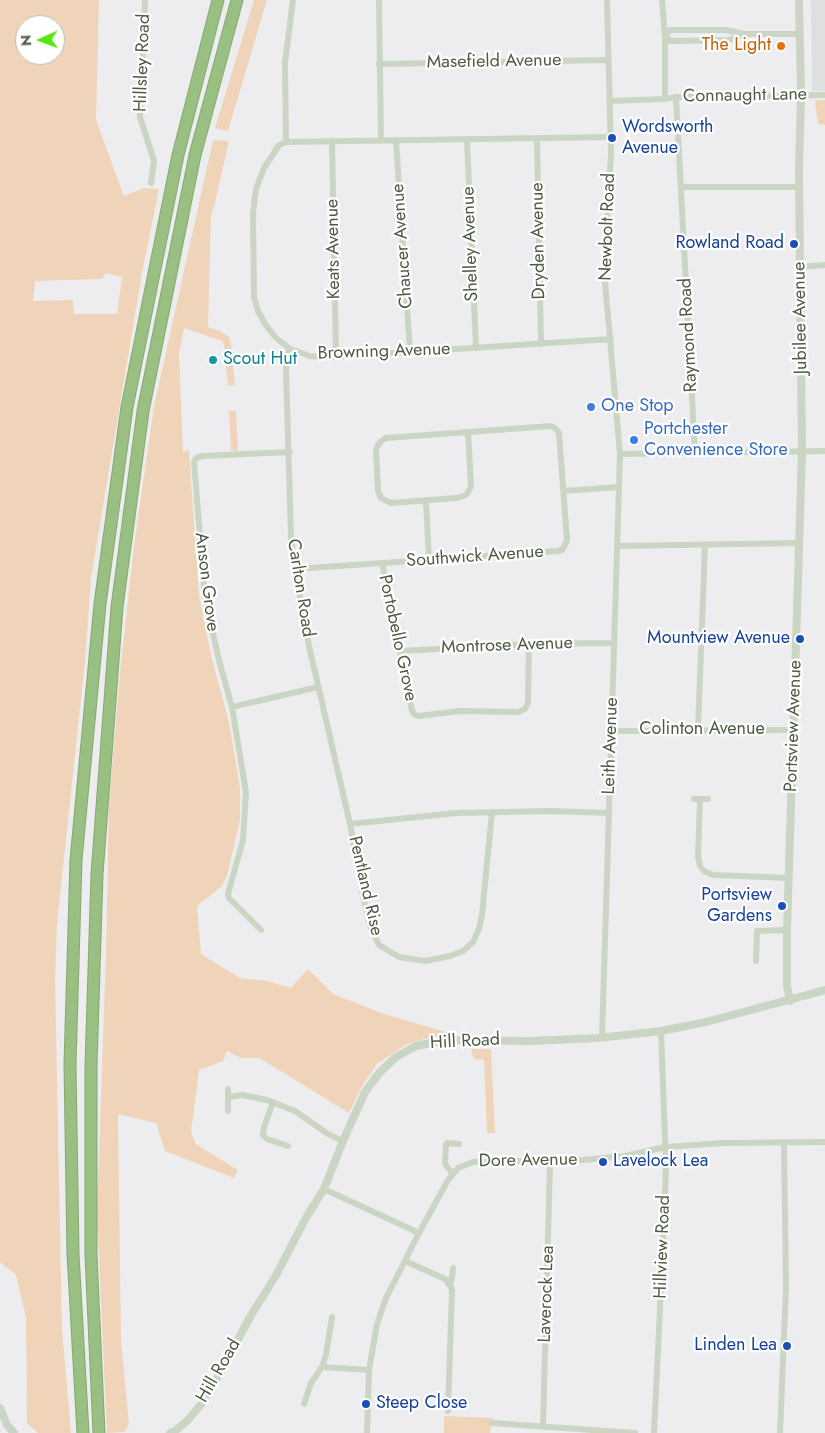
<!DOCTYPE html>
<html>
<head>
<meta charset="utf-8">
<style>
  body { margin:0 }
  #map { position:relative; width:825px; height:1433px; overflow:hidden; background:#ededf0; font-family:Jost,sans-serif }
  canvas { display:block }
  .north { position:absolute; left:15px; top:15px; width:50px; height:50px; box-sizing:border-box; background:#fff; border:1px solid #b8bdb5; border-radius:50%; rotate:268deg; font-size:14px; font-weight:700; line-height:20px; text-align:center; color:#4e5b45 }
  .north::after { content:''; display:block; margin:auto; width:18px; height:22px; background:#56e611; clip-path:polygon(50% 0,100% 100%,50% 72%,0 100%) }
</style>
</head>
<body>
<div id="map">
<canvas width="825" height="1433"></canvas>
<div class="north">N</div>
</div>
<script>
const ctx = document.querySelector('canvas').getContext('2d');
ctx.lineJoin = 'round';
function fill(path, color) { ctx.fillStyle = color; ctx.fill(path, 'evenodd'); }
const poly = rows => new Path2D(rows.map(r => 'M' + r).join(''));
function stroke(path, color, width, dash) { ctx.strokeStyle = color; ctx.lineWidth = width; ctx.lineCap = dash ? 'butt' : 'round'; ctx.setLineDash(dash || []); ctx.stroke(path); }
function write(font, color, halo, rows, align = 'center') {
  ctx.font = font + ' Jost,sans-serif'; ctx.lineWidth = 4.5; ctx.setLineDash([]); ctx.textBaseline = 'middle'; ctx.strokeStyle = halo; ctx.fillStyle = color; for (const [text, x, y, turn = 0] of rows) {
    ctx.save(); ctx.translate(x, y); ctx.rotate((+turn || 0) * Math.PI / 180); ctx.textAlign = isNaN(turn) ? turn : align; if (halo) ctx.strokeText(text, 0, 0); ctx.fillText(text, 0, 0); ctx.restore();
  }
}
fill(poly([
  [811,0,825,0,825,91,812,91]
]), '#dedfe1');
fill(poly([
  [0,0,99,0,96,120,124,196,144,188,159,189,142,273,91,578,85,661,57,924,55,980,62,1329,71,1433,38,1433,27,1423,26,1318,16,1275,0,1262],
  [25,25,55,25,55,55,25,55],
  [105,273,122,277,117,314,74,314,73,300,33,301,35,281,102,279],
  [254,0,267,0,228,131,215,128],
  [815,100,825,100,825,125,818,124],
  [213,140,229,141,215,203,211,215,208,327,220,331,229,337,231,343,235,385,228,386,224,345,222,341,184,328,185,323,179,354,183,452,189,450,199,596,212,659,229,722,240,787,240,820,227,876,221,887,197,906,201,954,240,978,267,981,291,988,308,969,333,994,384,1014,446,1032,447,1036,432,1037,407,1044,377,1064,362,1086,349,1113,259,1058,241,1058,227,1051,223,1061,199,1070,191,1132,196,1144,238,1170,234,1178,165,1151,156,1123,118,1114,121,1340,129,1424,124,1432,107,1433,97,1213,106,951,109,804,120,672,134,546,154,406],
  [236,411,238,451,231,451,229,411],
  [471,1049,491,1049,495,1133,487,1133,484,1060,475,1059,473,1057],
  [444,1416,493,1418,490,1433,444,1433]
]), '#f0d4b9');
const motorway = poly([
  [83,1433,73,1254,70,1064,76,860,100,604,127,407,178,155,218,0],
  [99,1433,91,1255,91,1066,97,874,117,607,143,411,195,155,237,0]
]);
stroke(motorway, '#84aa6e', 13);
stroke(poly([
  [145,0,140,117,154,161,151,183],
  [379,0,381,141],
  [662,0,665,37,665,99],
  [744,34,729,40,671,41,665,37,670,30,726,30,744,34,799,34],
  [379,64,608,60],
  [676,97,695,453],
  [609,101,665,99,676,97,825,95],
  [609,137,286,142,279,145,264,168,256,189,253,213,254,297,258,311,265,324,276,338,290,349,310,356,322,357,410,352,611,339],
  [537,139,541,344],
  [467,140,476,348],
  [332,141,336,356],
  [396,141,410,352],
  [286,142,285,63,293,0],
  [681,187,799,187],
  [800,267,825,265],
  [290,349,287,355,286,372,291,537,295,569,309,646,350,824],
  [620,454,825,451],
  [564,491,619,487],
  [426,500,429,560],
  [617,546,799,543],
  [382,563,412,711,415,715,418,716,460,711,518,712,525,709,528,703,529,644],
  [295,569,558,551,562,550,567,541,559,433,556,429,551,426,386,438,380,442,376,449,378,491,381,498,391,503,457,498,466,495,471,487,468,432],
  [400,651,529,644,614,643],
  [232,707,318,687],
  [698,730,705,545],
  [611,731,793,730],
  [694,799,708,799],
  [700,799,698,857,700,866,704,871,713,875,789,878],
  [492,812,482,915,479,929,473,942,463,951,450,956,425,961,399,957,379,945,371,929,364,901,350,824,456,813,550,811,609,813],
  [261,930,229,898,228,894,243,840,246,792,232,707,220,664,205,599,194,462,196,458,203,456,290,452],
  [756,961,757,931,787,930],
  [602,1037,620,454,604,270,611,154,607,0],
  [229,1097,242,1095,267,1100,295,1111,328,1134,343,1141],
  [273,1102,264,1127,263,1135,267,1139,288,1146],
  [228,1111,228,1089],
  [452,1173,445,1164,446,1145,447,1143,459,1144],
  [324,1189,419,1233],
  [405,1261,445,1279,452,1289,448,1411],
  [450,1285,452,1277,453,1268],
  [322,1367,369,1370],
  [304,1404,311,1383,322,1367,326,1355,332,1317],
  [492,1423,635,1433],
  [543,1427,550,1162],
  [367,1433,369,1370,377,1324,386,1298,419,1233,448,1180,458,1168,473,1162,583,1160,625,1156,665,1147,724,1143,825,1142],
  [654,1433,662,1267,666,1165,661,1031],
  [780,1433,786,1287,784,1142]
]), '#cbd5c3', 6);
stroke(poly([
  [790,1001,787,986,787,930,802,451,799,172,801,95,799,0],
  [0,1408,7,1425,14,1433],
  [170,1433,175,1431,188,1420,202,1403,220,1373,250,1317,275,1277,307,1216,324,1189,343,1141,365,1092,380,1072,396,1057,416,1046,446,1040,530,1041,598,1038,661,1031,706,1022,825,990]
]), '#cbd5c3', 8);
stroke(motorway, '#99bf82', 11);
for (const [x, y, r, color] of [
  [781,46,5,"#e8710a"],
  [612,138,5,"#1a4fb4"],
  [794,244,5,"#1a4fb4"],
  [213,360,5,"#0f9aa8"],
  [591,407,5,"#3f7fe0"],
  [634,440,5,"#3f7fe0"],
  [800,639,5,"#1a4fb4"],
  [782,906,5,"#1a4fb4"],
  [603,1162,5,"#1a4fb4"],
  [787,1346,5,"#1a4fb4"],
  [366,1404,5,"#1a4fb4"]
]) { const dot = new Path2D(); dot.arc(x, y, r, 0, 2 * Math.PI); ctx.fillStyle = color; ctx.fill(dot); stroke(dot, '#fff', 2); }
write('18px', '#c56008', '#fff', [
  ["The Light",771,46]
], 'right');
write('18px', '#4e5b45', '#fff', [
  ["Masefield Avenue",494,62,-1],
  ["Hillsley Road",143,63,-88],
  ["Connaught Lane",745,96,-1],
  ["Newbolt Road",608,227,-88],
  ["Dryden Avenue",539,241,-91],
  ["Shelley Avenue",471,244,-92],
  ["Chaucer Avenue",403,246,-94],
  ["Keats Avenue",334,249,-91],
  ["Jubilee Avenue",801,318,-91],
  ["Raymond Road",689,335,-93],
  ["Browning Avenue",384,352,-2],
  ["Southwick Avenue",475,557,-4],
  ["Anson Grove",206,582,83],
  ["Carlton Road",300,588,81],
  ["Portobello Grove",397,638,78],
  ["Montrose Avenue",507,646,-2],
  ["Portsview Avenue",794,726,-88],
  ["Colinton Avenue",702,730],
  ["Leith Avenue",611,746,-88],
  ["Pentland Rise",365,886,77],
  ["Hill Road",465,1042,-3],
  ["Dore Avenue",528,1161,-1],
  ["Hillview Road",663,1247,-88],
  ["Laverock Lea",547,1294,-88],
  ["Hill Road",219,1371,-60]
]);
write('18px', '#164399', '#fff', [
  ["Wordsworth",622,128,"left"],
  ["Avenue",622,149,"left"],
  ["Rowland Road",784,244],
  ["Mountview Avenue",790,639],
  ["Portsview",772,896],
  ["Gardens",772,917],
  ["Lavelock Lea",613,1162,"left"],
  ["Linden Lea",777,1346],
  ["Steep Close",376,1404,"left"]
], 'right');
write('18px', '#0d838f', '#fff', [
  ["Scout Hut",223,360]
], 'left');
write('18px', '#366cbe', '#fff', [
  ["One Stop",601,407],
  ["Portchester",644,430],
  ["Convenience Store",644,451]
], 'left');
</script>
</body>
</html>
